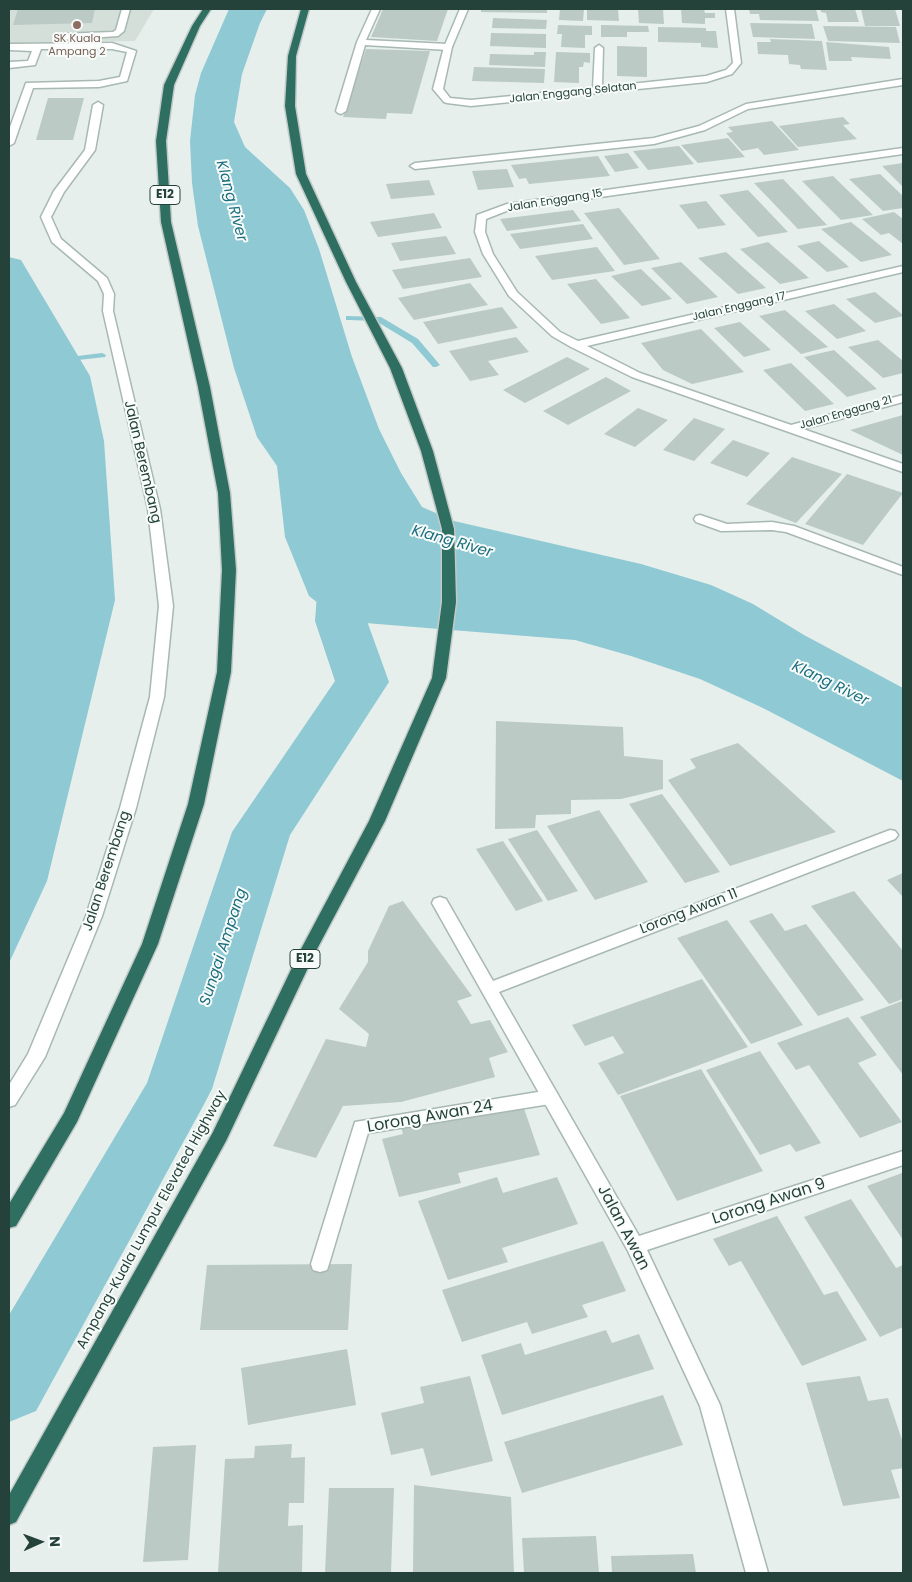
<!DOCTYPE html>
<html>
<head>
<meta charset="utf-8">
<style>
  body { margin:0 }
  #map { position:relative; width:912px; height:1582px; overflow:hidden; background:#e6efeb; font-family:Poppins,sans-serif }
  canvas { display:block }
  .frame { position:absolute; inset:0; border:10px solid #24423a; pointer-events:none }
  .north { position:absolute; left:15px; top:1517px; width:50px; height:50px; -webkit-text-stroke:4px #f7fbf9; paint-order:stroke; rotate:88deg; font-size:14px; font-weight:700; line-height:20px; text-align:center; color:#24423a }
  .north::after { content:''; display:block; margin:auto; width:18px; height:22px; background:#24423a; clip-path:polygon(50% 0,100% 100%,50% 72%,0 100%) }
</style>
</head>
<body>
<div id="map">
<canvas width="912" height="1582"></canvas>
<div class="frame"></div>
<div class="north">N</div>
</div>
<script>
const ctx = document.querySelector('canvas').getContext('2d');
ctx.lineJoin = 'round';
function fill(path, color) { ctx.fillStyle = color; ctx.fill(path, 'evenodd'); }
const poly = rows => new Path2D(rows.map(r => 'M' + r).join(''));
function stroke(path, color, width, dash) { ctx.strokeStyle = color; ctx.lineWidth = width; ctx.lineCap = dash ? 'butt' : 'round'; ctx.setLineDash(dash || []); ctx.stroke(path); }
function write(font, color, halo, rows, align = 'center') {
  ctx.font = font + ' Poppins,sans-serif'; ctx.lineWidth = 4; ctx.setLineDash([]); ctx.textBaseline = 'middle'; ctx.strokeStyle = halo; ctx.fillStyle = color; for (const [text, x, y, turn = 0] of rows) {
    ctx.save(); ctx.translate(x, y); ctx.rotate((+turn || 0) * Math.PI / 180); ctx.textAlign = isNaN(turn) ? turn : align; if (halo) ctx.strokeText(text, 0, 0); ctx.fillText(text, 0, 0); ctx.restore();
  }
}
fill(poly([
  [9,9,154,9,135,41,9,43]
]), '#d4dfda');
fill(poly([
  [229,9,267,9,260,23,242,74,234,122,245,147,290,188,304,210,319,249,352,357,379,429,401,473,422,507,454,521,641,564,711,585,753,604,804,635,903,688,903,781,763,708,700,679,631,656,575,640,341,621,309,596,285,537,277,466,257,437,234,368,198,226,192,183,190,141,195,95,201,73],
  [9,257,21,260,90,376,104,441,115,600,47,881,9,963]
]), '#8ec9d4');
fill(poly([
  [346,316,381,317,418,339,440,365,436,367,433,367,412,343,376,321,349,320,346,320,346,316],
  [102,353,106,355,105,357,78,360,74,358,78,356,102,353]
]), '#8ec9d4');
fill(poly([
  [346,528,363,533,371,543,367,621,389,682,290,835,212,1089,202,1108,36,1411,9,1422,9,1315,147,1083,232,832,335,681,315,621,321,543,329,533,346,528]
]), '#8ec9d4');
fill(poly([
  [18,9,95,9,92,23,13,25],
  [383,9,448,9,437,41,371,37],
  [481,9,547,9,547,13,481,12],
  [560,9,584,9,583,21,559,20],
  [587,9,618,9,619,21,587,20],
  [638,9,663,9,664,24,639,23],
  [681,9,704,9,705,13,715,13,715,18,705,18,705,24,682,23],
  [749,9,816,9,819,21,760,20,759,14,750,14],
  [820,9,855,9,859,22,828,22,826,13,821,12],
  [861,9,895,9,900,26,865,26],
  [493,18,547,20,546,29,492,28],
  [750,23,812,24,815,39,753,37],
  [558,25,592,26,592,35,585,35,585,48,561,47,562,34,557,34],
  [601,25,648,26,649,32,627,32,627,37,601,37],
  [823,26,896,27,900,43,828,41],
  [658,27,706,28,706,31,716,31,718,48,701,47,701,43,658,42],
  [491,33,546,34,546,48,490,46],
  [770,39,822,41,827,70,801,69,800,65,789,64,788,55,758,54,757,42,771,42],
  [826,42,889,47,891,59,851,57,852,61,829,61],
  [617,46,647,47,647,77,617,76],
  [366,49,430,51,412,114,387,113,386,119,343,117],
  [534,52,546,52,545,67,489,65,490,54,534,55],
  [556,52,590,53,590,63,584,62,583,67,579,67,579,83,554,82],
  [474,67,545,69,544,83,472,81],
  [48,98,84,98,73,140,36,140],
  [843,117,850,124,843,125,857,139,798,147,779,126],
  [772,121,799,150,764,155,758,148,742,151,726,133,733,132,728,127],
  [728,138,745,157,698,163,681,145],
  [679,146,694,164,648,170,633,151],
  [628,153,639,168,615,172,604,156],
  [598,156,610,176,529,184,526,178,519,179,511,165],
  [903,163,903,187,882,166],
  [507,169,514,187,478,190,472,171],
  [880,174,903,196,903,208,883,211,849,179],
  [833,176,873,215,841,220,802,181],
  [783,179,827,225,798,229,754,183],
  [429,180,435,195,391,199,386,184],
  [748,190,788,232,758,237,719,195],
  [706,201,726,225,698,229,679,205],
  [619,208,660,259,624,265,584,213],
  [573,210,581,221,507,231,500,219],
  [894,212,903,219,903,244,889,233,881,235,862,219],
  [434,213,442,228,378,237,370,222],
  [851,222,892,255,861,262,821,229],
  [583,224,593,239,520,249,510,234],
  [446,236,456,254,400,261,391,243],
  [819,241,849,267,827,272,797,246],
  [768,242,809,278,780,284,740,249],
  [597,247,615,271,552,280,535,256],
  [726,252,766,288,738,294,698,258],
  [470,258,482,277,403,289,392,270],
  [681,262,718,297,687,304,651,268],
  [641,269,672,299,642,306,611,276],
  [596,279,630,318,601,324,567,284],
  [470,283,488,305,414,320,398,298],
  [875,292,903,315,903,316,875,323,846,299],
  [834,304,866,331,837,339,805,311],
  [502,307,518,328,438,344,423,322],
  [785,310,828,347,801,354,759,316],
  [740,322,771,350,744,357,714,328],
  [701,329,744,372,692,384,663,370,641,343],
  [516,337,529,352,488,361,499,375,470,381,449,351],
  [878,340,903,361,903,373,883,378,848,347],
  [834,350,877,389,847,397,804,357],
  [567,357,590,369,525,403,503,390],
  [791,363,834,404,805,411,763,370],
  [606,377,631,391,568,425,543,411],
  [638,408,668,420,635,447,604,434],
  [903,415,903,455,850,430],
  [694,418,725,429,694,461,663,450],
  [733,440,770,453,747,477,710,463],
  [792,457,842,474,796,523,746,504],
  [847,474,903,493,863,545,805,524],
  [496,721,623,727,624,756,663,760,663,789,621,799,571,800,571,814,536,815,535,828,495,829],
  [738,743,836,832,730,866,668,780,696,768,690,759],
  [662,794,720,872,685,883,629,804],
  [599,810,648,882,595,900,547,826],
  [537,830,578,891,548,901,508,839],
  [503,841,543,901,516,911,476,849],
  [903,873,903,897,887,880],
  [854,891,903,951,903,999,889,1004,811,906],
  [403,901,472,996,457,1001,471,1024,490,1020,508,1052,489,1058,495,1077,401,1102,343,1106,316,1158,273,1146,326,1039,366,1047,369,1034,339,1009,368,962,368,951,389,906],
  [772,913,785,931,806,924,864,1000,818,1016,749,921],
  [727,920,803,1025,751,1044,677,938],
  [702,979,748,1047,618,1095,598,1063,624,1053,613,1036,585,1046,572,1025],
  [902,1001,903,1003,903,1075,860,1017],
  [848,1017,877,1055,858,1063,902,1122,860,1138,809,1065,796,1070,777,1043],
  [760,1051,821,1143,796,1152,790,1144,760,1155,706,1070],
  [701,1069,763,1171,677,1201,620,1096],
  [519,1094,540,1155,458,1173,461,1183,399,1197,382,1139,403,1134,399,1120],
  [902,1173,903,1175,903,1240,867,1186],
  [497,1177,503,1193,557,1177,578,1224,502,1248,508,1262,448,1280,418,1201],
  [851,1199,896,1268,903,1265,903,1327,880,1337,804,1217],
  [777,1216,824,1295,837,1291,867,1340,802,1366,741,1261,729,1266,713,1239],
  [603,1241,626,1291,582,1305,588,1317,532,1334,527,1322,462,1342,442,1290],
  [352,1264,348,1330,200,1330,207,1265],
  [606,1330,612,1343,639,1334,654,1369,502,1415,481,1355,521,1343,525,1355],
  [347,1349,356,1405,248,1425,241,1368],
  [470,1376,493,1461,431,1476,423,1448,391,1455,381,1413,424,1403,420,1387],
  [860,1376,868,1401,888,1398,903,1443,903,1468,891,1470,900,1498,843,1506,806,1383],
  [663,1395,683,1445,522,1493,504,1442],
  [292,1444,291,1458,305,1457,304,1503,289,1503,288,1526,303,1525,302,1573,218,1573,225,1459,254,1458,255,1446],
  [196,1445,188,1560,143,1562,153,1447],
  [414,1485,511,1497,514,1573,413,1573],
  [329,1488,394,1488,391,1573,325,1573],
  [596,1536,599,1573,524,1573,522,1538],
  [693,1554,696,1573,612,1573,611,1556]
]), '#bbcac4');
const lane = poly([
  [122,9,130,9,124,31,118,36,60,40,56,37,60,34,113,32,116,30,122,9],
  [372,9,380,9,366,40,448,44,452,47,448,50,365,45,346,111,341,114,338,113,336,111,357,42,372,9],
  [112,43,136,51,127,81,99,87,33,88,14,143,9,146,9,130,26,83,99,81,120,77,127,52,112,49,41,49,35,65,9,68,9,62,28,61,32,51,9,50,9,44,112,43],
  [98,102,103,105,95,150,64,192,51,217,61,239,107,278,114,294,113,311,160,509,173,606,164,697,136,808,102,916,45,1057,15,1105,9,1107,9,1085,28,1054,86,916,120,808,150,697,159,606,148,509,103,311,104,294,98,281,52,242,41,217,54,191,85,150,93,105,98,102],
  [700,515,727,524,772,522,794,526,903,567,903,575,786,532,772,530,721,531,696,522,694,519,696,516,700,515],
  [550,1090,556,1092,559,1097,556,1102,550,1104,368,1133,329,1264,327,1270,320,1272,313,1270,311,1264,355,1122,550,1090]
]);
const street = poly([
  [460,9,468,9,452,47,443,89,450,98,471,100,593,88,595,48,599,45,603,48,602,87,706,76,726,70,733,63,726,9,734,9,741,63,732,74,707,82,471,106,447,103,444,102,433,89,444,47,460,9],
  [903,79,903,85,748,109,705,130,654,144,415,169,410,166,415,163,654,138,699,126,746,104,903,79],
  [903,148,903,154,509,210,486,219,485,232,493,254,517,292,560,332,578,341,903,266,903,272,587,346,640,373,791,425,903,395,903,402,803,429,903,464,903,472,632,377,571,347,552,336,509,296,483,254,475,232,477,215,507,204,903,148],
  [890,830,895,831,898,835,895,839,499,992,639,1236,903,1151,903,1165,647,1250,720,1405,768,1573,746,1573,700,1406,628,1251,432,903,434,899,440,897,446,899,493,981,890,830]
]);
const highway = poly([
  [203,9,211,9,200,26,174,85,166,141,171,222,210,387,230,493,236,570,231,672,204,804,158,944,77,1122,16,1226,9,1228,9,1204,64,1113,142,944,188,804,217,672,222,570,218,493,198,387,161,222,156,141,164,85,192,26,203,9],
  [301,9,309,9,296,56,295,106,306,174,356,282,402,368,433,451,454,529,456,602,446,678,385,821,316,951,226,1141,16,1522,9,1525,9,1495,213,1132,300,951,369,821,432,678,442,602,442,529,421,451,390,368,346,282,296,174,285,106,288,56,301,9]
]);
stroke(lane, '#a8b8b2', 3);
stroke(street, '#a8b8b2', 3);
stroke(highway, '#c2cac8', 3);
fill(lane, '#fff');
fill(street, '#fff');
fill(highway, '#2f6f62');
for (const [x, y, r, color] of [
  [77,25,5,"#8d6e63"]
]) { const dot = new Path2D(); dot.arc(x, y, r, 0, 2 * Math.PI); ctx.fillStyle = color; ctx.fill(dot); stroke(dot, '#f7fbf9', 2); }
write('11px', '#785e54', '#f7fbf9', [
  ["SK Kuala",77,39],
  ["Ampang 2",77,52]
]);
write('11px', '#24423a', '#f7fbf9', [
  ["Jalan Enggang Selatan",573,93,-6],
  ["Jalan Enggang 15",555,201,-9],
  ["Jalan Enggang 17",739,307,-13],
  ["Jalan Enggang 21",846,413,-16]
]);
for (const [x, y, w] of [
  [165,195,30],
  [305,959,30]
]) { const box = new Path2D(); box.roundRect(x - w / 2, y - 9.5, w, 19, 4); ctx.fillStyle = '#f7fbf9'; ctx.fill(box); stroke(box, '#24423a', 1); }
write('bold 12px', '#24423a', null, [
  ["E12",165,195],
  ["E12",305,959]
]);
write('14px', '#24423a', '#f7fbf9', [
  ["Jalan Berembang",142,462,77],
  ["Jalan Berembang",107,871,-72],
  ["Lorong Awan 11",689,912,-21],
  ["Ampang-Kuala Lumpur Elevated Highway",152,1220,-61]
]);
write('italic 15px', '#1c6f80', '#f7fbf9', [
  ["Klang River",231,201,75],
  ["Klang River",452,542,16],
  ["Klang River",830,684,26],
  ["Sungai Ampang",224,947,-72]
]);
write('16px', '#24423a', '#f7fbf9', [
  ["Lorong Awan 24",430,1117,-10],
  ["Lorong Awan 9",769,1202,-18],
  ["Jalan Awan",623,1228,62]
]);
</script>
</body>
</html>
